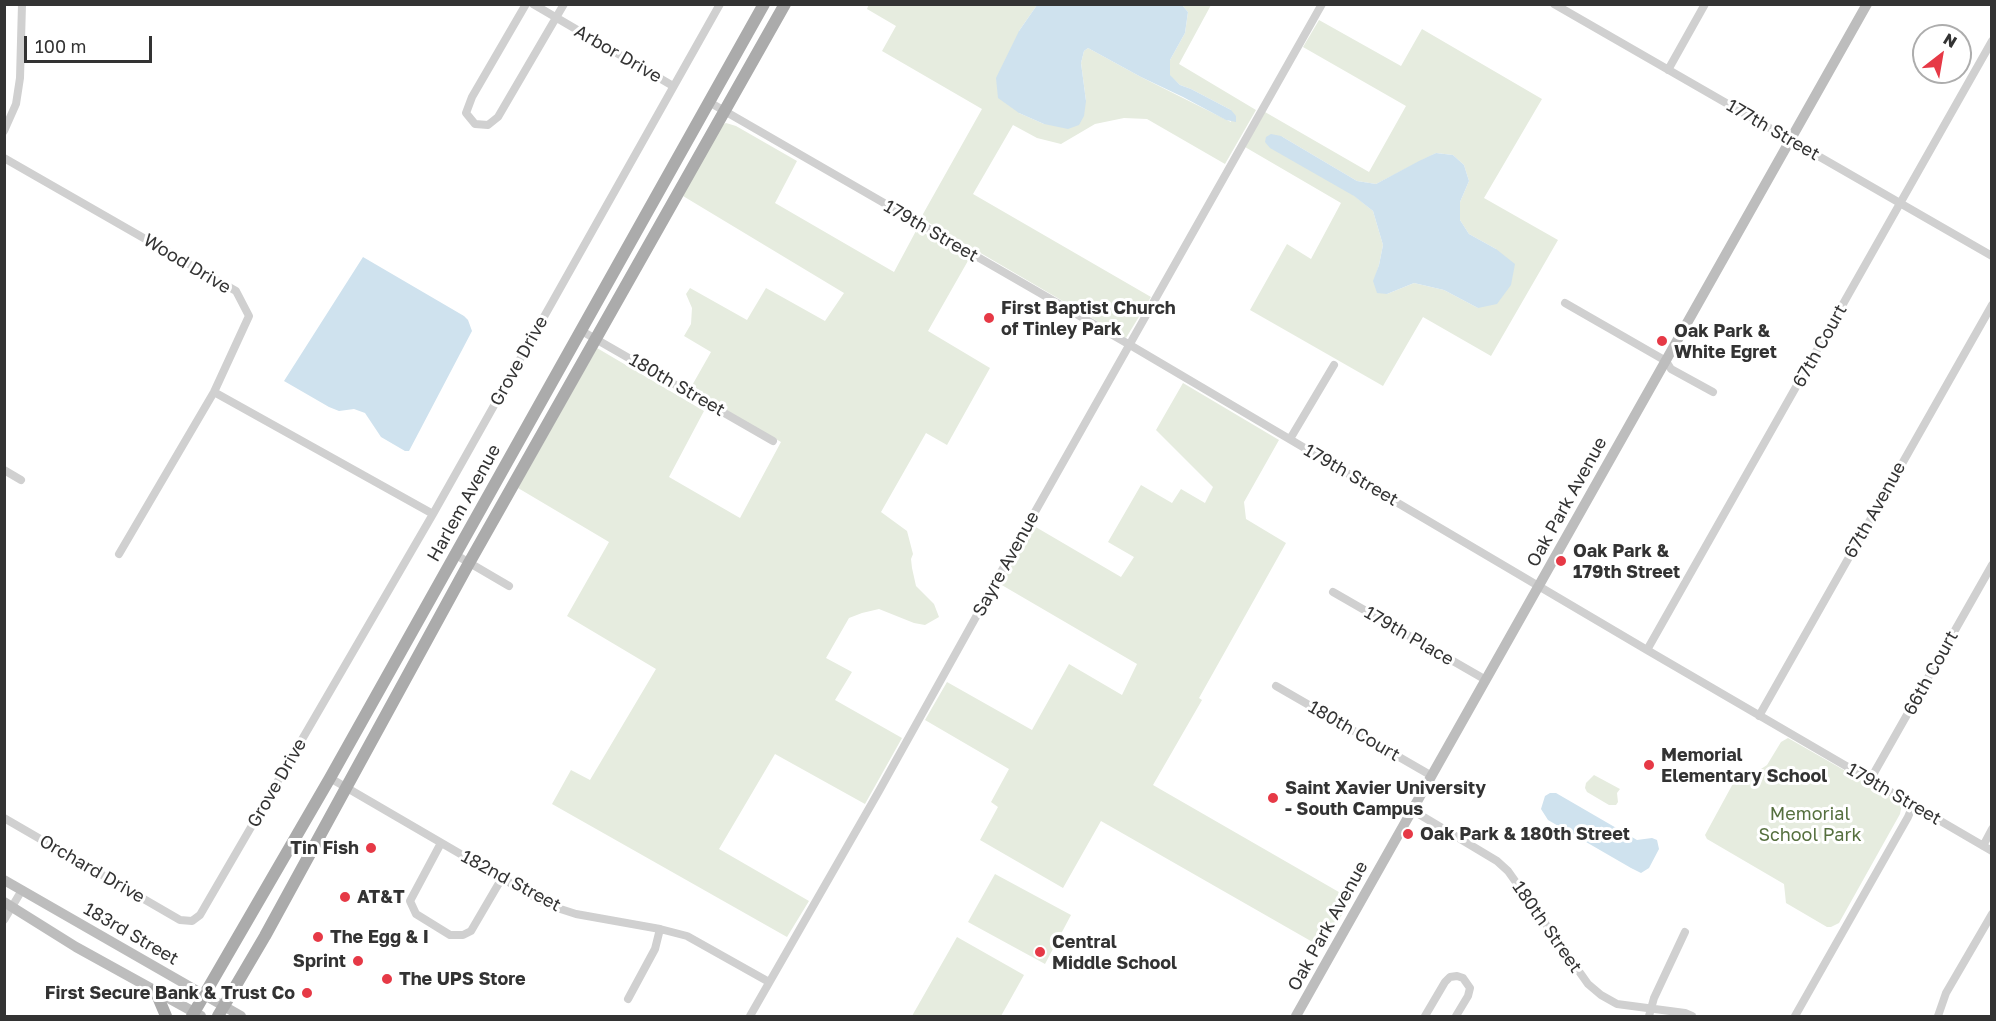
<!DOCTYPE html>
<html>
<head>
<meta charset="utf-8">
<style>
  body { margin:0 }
  #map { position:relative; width:1996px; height:1021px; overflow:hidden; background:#fff; font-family:"Golos Text",sans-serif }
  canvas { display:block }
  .frame { position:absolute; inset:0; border:6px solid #333; pointer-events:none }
  .north { position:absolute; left:1912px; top:24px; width:60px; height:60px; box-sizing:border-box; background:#fff; border:2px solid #adadad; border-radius:50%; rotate:31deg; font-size:16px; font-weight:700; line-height:24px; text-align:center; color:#333 }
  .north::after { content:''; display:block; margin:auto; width:21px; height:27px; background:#e63946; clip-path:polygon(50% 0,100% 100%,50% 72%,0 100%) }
  .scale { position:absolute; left:24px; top:36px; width:128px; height:27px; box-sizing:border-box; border:3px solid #333; border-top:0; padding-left:8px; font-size:18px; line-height:21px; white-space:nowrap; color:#333; -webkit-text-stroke:4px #fff; paint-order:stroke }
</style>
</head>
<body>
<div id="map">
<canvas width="1996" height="1021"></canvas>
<div class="frame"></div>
<div class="north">N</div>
<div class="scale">100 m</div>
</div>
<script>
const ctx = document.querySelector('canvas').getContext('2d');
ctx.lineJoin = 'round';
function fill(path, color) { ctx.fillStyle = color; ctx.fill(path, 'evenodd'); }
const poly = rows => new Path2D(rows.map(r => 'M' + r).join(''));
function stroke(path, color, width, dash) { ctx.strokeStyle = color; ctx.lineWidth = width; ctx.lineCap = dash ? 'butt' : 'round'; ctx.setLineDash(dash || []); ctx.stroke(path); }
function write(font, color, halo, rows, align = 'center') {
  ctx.font = font + ' "Golos Text",sans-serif'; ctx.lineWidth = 6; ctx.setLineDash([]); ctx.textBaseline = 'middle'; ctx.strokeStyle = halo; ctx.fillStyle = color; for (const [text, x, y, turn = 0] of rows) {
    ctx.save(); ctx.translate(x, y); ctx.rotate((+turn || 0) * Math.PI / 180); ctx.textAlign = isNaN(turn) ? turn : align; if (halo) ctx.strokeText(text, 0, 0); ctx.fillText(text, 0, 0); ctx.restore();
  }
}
fill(poly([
  [869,4,1037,5,1019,31,1019,113,1044,124,1086,101,1081,63,1084,51,1088,48,1141,77,1231,122,1231,110,1191,89,1180,85,1169,75,1170,60,1185,33,1188,12,1182,5,1211,5,1179,64,1256,110,1225,164,1147,119,1124,118,1095,124,1061,144,1037,138,1013,125,973,194,1151,297,1126,338,924,220,923,214,982,109,882,51,896,26,867,9],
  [1319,20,1401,66,1422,29,1542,99,1484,198,1558,240,1491,356,1423,317,1383,386,1250,310,1287,244,1311,259,1341,203,1245,147,1265,112,1369,172,1406,106,1303,47],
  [1281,136,1357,181,1376,184,1436,153,1453,155,1464,165,1469,181,1460,202,1460,220,1469,234,1496,249,1478,308,1444,290,1414,283,1387,294,1374,281,1379,265,1383,245,1373,211],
  [726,123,736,126,797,161,775,203,894,272,917,229,969,259,928,331,990,368,947,445,926,433,881,512,907,531,913,554,911,559,912,568,916,586,934,604,939,617,925,625,914,623,879,609,862,613,849,618,826,658,852,672,835,700,902,738,865,804,775,754,719,849,809,901,787,937,552,804,571,770,590,780,656,669,567,616,609,542,518,488,597,348,704,411,669,477,740,518,781,442,690,389,711,352,684,336,691,324,692,308,686,294,690,288,747,320,766,288,825,321,844,293,683,196,720,126],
  [1183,383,1279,440,1244,502,1246,519,1286,543,1199,698,1202,700,1153,785,1351,899,1323,948,1101,821,1063,888,980,840,998,807,991,802,1009,769,925,720,947,682,1032,730,1069,664,1122,695,1137,664,1000,584,1034,526,1121,577,1134,557,1108,542,1141,485,1172,503,1181,489,1205,503,1213,487,1156,430],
  [1788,738,1898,801,1902,804,1900,814,1839,923,1831,927,1827,927,1786,903,1784,884,1707,839,1705,835,1736,778,1761,769,1767,765,1781,742],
  [1594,775,1620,789,1617,793,1618,802,1616,805,1609,805,1587,792,1585,788,1586,783],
  [995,874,1071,915,1045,964,968,922],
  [957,937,1024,975,1001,1016,912,1016]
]), '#e6ecdf');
fill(poly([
  [1037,5,1182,5,1188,12,1185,33,1170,60,1170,75,1180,85,1191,89,1231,110,1236,116,1236,122,1226,120,1183,97,1141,77,1088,48,1084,51,1081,63,1086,101,1084,116,1079,125,1068,129,1044,124,1019,113,998,98,996,78,1019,31],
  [1271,134,1281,136,1357,181,1376,184,1419,161,1436,153,1453,155,1464,165,1469,181,1460,202,1460,220,1469,234,1496,249,1515,264,1511,285,1497,304,1478,308,1444,290,1414,283,1387,294,1377,293,1373,281,1379,265,1383,245,1373,211,1354,196,1270,148,1265,142,1266,137],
  [363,257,464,316,468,320,472,331,409,451,405,451,381,437,365,413,354,409,339,411,329,407,284,381],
  [1550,793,1556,793,1637,840,1652,838,1657,840,1659,849,1649,868,1641,873,1631,868,1548,820,1541,809,1545,796]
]), '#cfe2ee');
stroke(poly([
  [526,4,472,97,466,113,475,124,488,125,498,117,564,4],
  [533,4,673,86],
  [1554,4,1992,256],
  [1668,70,1705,4],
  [709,102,1130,345,1647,650,1992,851],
  [4,131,16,104,20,78,22,4],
  [4,158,236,291,249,316,214,392,119,554],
  [1565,303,1666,361,1671,369,1713,392],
  [580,330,773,441],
  [214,392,433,514],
  [1290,439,1334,365],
  [4,470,21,480],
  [456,555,509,586],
  [1333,592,1486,680],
  [1647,650,1992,41],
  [1276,686,1432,776],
  [1759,716,1992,305],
  [330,778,548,905,576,914,660,929,687,936,769,982],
  [1870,780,1992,565],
  [1412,810,1497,861,1508,871,1588,984,1601,995,1617,1004,1685,1013,1692,1016],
  [4,818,180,920,192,921,200,915,433,514,720,4],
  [441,843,410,901,416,914,450,935,463,935,471,931,502,878],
  [1983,846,1992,829],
  [4,920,22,890],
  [628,999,655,949,660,929],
  [750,1016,879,791,1001,572,1322,4],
  [1425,1016,1445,982,1450,977,1457,976,1463,978,1470,988,1468,996,1456,1016],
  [1649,1016,1654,998,1685,932],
  [1795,1016,1908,817,1913,805],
  [1938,1016,1946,993,1992,914]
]), '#d0d0d0', 8);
stroke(poly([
  [4,880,241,1016],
  [4,902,76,947,201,1016],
  [1296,1016,1867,4]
]), '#bdbdbd', 10);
stroke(poly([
  [155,990,166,1016],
  [192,1016,330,778,764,4],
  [218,1016,265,936,469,563,785,4]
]), '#ababab', 12);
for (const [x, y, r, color] of [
  [989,318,6,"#e63946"],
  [1662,341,6,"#e63946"],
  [1561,561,6,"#e63946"],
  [1649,765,6,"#e63946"],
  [1273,798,6,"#e63946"],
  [1408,834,6,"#e63946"],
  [371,848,6,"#e63946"],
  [345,897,6,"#e63946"],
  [318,937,6,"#e63946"],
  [1040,952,6,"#e63946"],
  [358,961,6,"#e63946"],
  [387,979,6,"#e63946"],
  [307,993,6,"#e63946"]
]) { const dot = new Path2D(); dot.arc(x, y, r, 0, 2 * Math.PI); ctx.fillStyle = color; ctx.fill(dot); stroke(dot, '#fff', 2); }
write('18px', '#333', '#fff', [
  ["Arbor Drive",618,54,30],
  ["177th Street",1773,130,30],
  ["179th Street",931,231,30],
  ["Wood Drive",187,264,31],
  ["67th Court",1820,346,-61],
  ["Grove Drive",519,361,-61],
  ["180th Street",677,385,30],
  ["179th Street",1351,475,30],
  ["Oak Park Avenue",1567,502,-61],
  ["Harlem Avenue",464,503,-61],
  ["67th Avenue",1875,510,-61],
  ["Sayre Avenue",1006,564,-61],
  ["179th Place",1409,636,30],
  ["66th Court",1931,673,-61],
  ["180th Court",1354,731,30],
  ["Grove Drive",277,783,-60],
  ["179th Street",1894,794,30],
  ["Orchard Drive",92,869,30],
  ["182nd Street",511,881,28],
  ["Oak Park Avenue",1328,926,-61],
  ["180th Street",1547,927,55],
  ["183rd Street",131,934,30]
]);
write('bold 18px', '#333', '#fff', [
  ["First Baptist Church",1001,308],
  ["of Tinley Park",1001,329],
  ["Oak Park &",1674,331],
  ["White Egret",1674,352],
  ["Oak Park &",1573,551],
  ["179th Street",1573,572],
  ["Memorial",1661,755],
  ["Elementary School",1661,776],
  ["Saint Xavier University",1285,788],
  ["- South Campus",1285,809],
  ["Oak Park & 180th Street",1420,834],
  ["Tin Fish",359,848,"right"],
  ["AT&T",357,897],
  ["The Egg & I",330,937],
  ["Central",1052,942],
  ["Middle School",1052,963],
  ["Sprint",346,961,"right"],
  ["The UPS Store",399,979],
  ["First Secure Bank & Trust Co",295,993,"right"]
], 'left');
write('18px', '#56703f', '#fff', [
  ["Memorial",1810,814],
  ["School Park",1810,835]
]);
</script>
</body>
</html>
